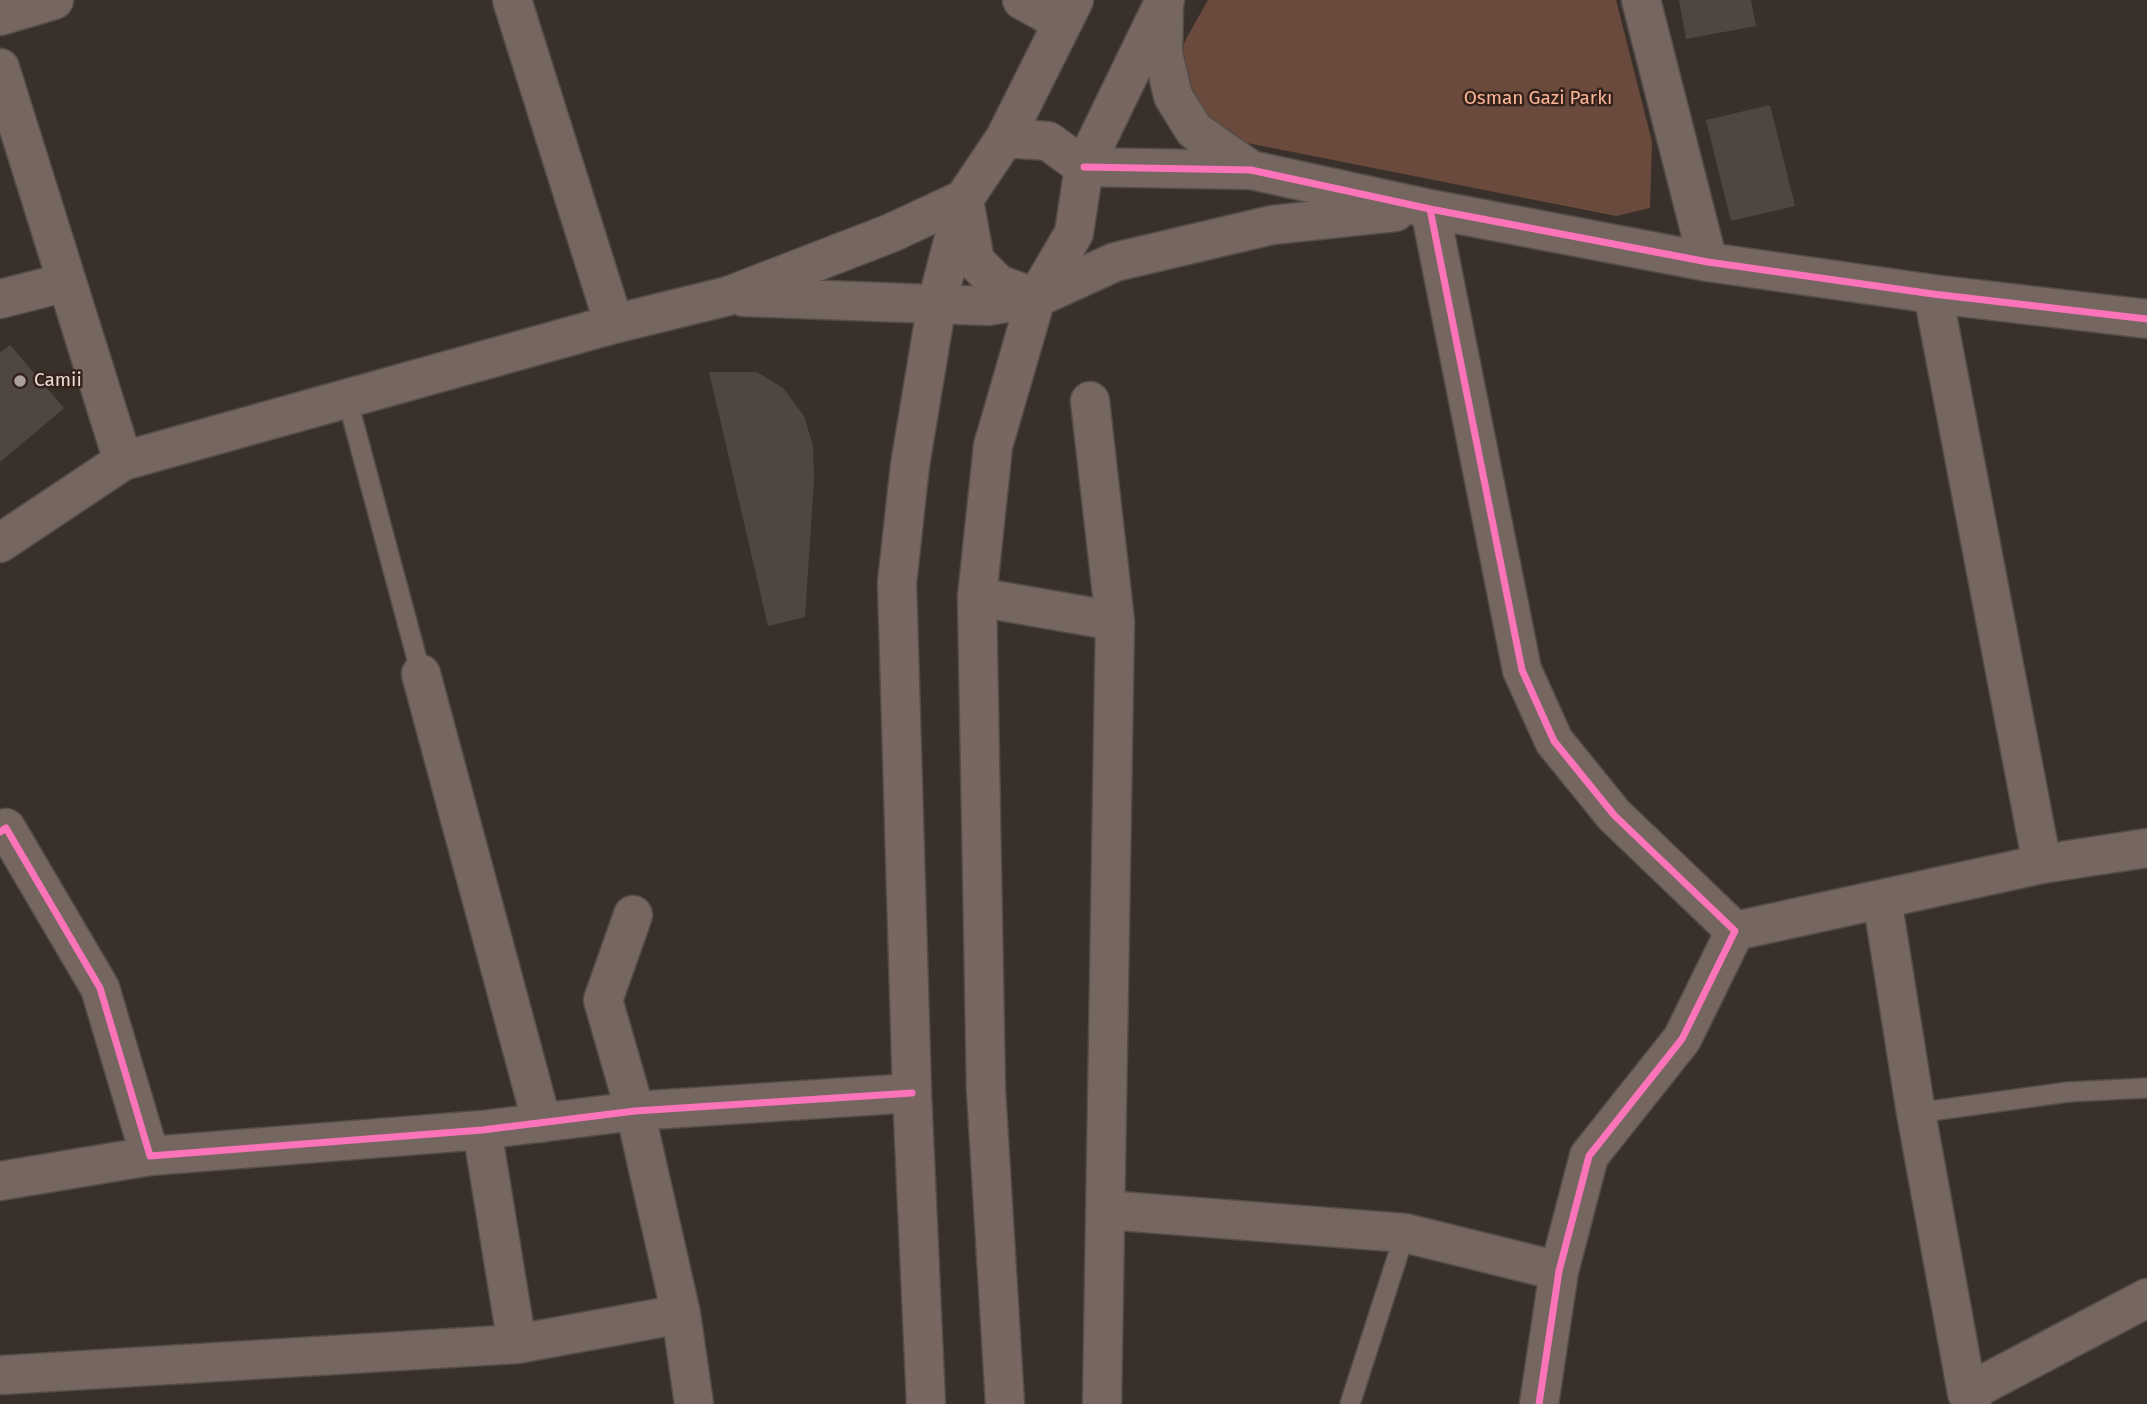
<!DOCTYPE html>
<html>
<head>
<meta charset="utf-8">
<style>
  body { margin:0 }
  canvas { display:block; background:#3a302b }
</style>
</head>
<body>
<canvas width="2147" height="1404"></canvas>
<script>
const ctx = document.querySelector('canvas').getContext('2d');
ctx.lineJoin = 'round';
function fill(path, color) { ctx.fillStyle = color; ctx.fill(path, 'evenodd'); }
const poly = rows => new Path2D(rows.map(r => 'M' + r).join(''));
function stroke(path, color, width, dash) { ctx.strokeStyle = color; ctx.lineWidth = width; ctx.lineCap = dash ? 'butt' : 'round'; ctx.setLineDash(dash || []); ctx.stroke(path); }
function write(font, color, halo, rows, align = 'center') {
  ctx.font = font + ' "Fira Sans",sans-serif'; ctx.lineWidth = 5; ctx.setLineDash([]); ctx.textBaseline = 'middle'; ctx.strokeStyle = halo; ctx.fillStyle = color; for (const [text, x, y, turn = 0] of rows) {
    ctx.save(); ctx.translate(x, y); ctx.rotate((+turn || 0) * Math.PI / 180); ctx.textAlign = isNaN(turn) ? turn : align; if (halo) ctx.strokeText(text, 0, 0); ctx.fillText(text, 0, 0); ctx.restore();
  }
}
fill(poly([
  [1208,0,1616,0,1652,142,1650,208,1616,216,1227,139,1188,110,1175,66,1186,39]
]), '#6a4a3c');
fill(poly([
  [1679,0,1751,0,1756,26,1686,39],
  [1770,105,1795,206,1731,221,1706,120],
  [10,345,64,408,0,462,0,353],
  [709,372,757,372,783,388,804,416,813,446,814,480,805,617,768,626]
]), '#4f4642');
const lane = poly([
  [347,398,421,674],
  [1916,1113,2068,1092,2147,1088],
  [1350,1404,1405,1233]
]);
const street = poly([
  [512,0,614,324],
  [1022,0,1062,22],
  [1641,0,1708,262],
  [1164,1,1163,53,1173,96,1194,130,1251,170],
  [0,16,54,0],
  [0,68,123,461],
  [1084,167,1251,170,1430,209,1708,262,1933,294,2147,319],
  [1430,209,1522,670,1554,741,1614,815,1735,931,1682,1039,1589,1156,1559,1271,1539,1404],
  [1933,294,2042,864],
  [744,297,988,306,1036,298,1115,262,1272,225,1395,212],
  [0,299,67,282],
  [1090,401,1115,621,1102,1404],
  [0,543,123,461,614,324,728,296,891,233,964,199],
  [977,597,1115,621],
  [421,674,542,1123],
  [0,832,6,828,100,988,150,1156,482,1130,635,1111,912,1093],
  [1882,899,1916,1113,1967,1393,1972,1404],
  [633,915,603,1000,635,1111,681,1314,694,1404],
  [1735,931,2042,864,2147,848],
  [482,1130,517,1344],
  [0,1181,150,1156],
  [1106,1210,1405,1233,1559,1271],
  [2,1375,517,1344,681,1314],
  [1967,1393,2147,1298]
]);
const secondary = poly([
  [1005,138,1048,141,1084,167],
  [966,211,975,261,998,284,1036,298],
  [926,1404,912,1093,897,583,910,465,937,303,964,199,1005,138,1074,0],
  [1005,1404,986,1090,977,597,993,446,1036,298,1074,233,1084,167,1165,0]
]);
stroke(lane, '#544c48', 22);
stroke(street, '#544c48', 41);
stroke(secondary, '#544c48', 41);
stroke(lane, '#756660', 19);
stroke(street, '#756660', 38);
stroke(secondary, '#786761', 38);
stroke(poly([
  [1084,167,1251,170,1430,209,1708,262,1933,294,2147,319],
  [1430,209,1522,670,1554,741,1614,815,1735,931,1682,1039,1589,1156,1559,1271,1539,1404],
  [0,832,6,828,100,988,150,1156,482,1130,635,1111,912,1093]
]), '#fb73b8', 7);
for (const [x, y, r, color] of [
  [20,381,7,"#aca09b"]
]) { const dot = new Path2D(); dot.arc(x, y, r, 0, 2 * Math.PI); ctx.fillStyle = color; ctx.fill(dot); stroke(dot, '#35231b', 2.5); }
write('19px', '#fdb698', '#35231b', [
  ["Osman Gazi Parkı",1538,99]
]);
write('19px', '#e9dcd7', '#35231b', [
  ["Camii",34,381]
], 'left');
</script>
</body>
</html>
